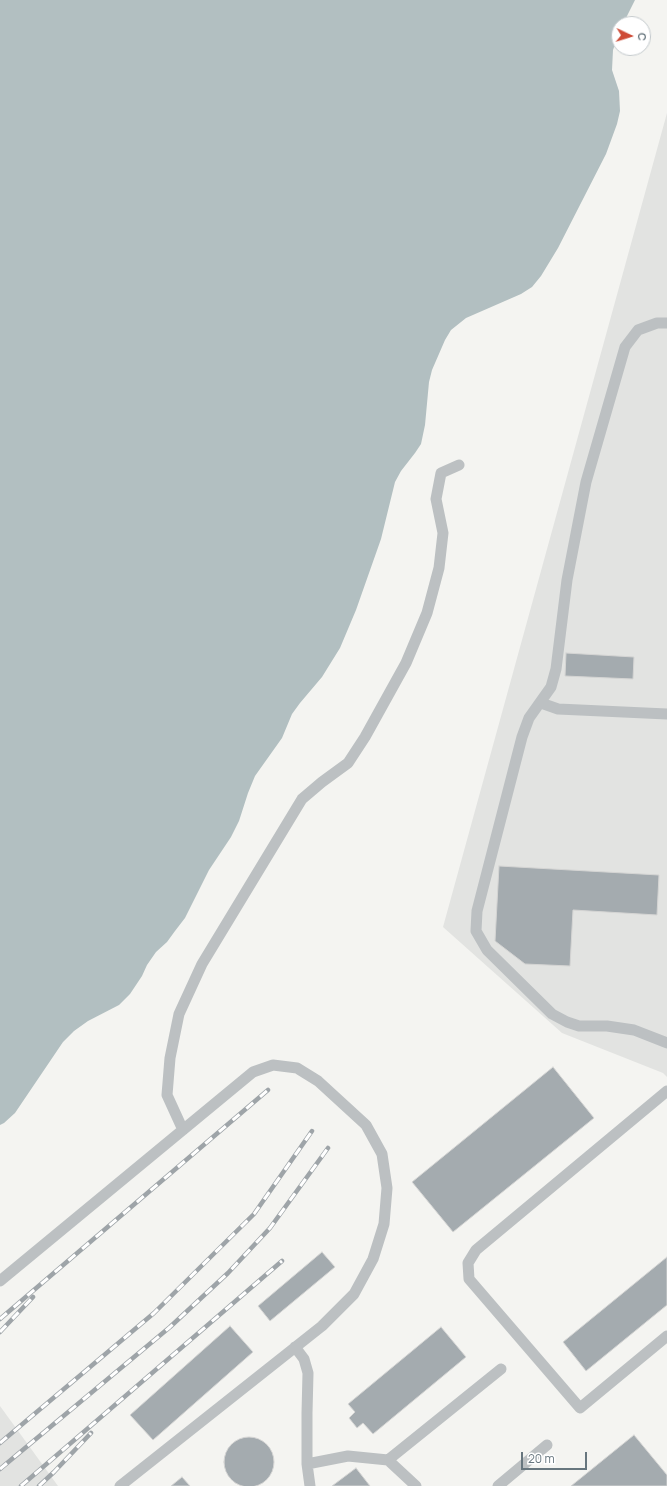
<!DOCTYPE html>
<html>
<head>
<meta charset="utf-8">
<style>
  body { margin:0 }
  #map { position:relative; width:667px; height:1486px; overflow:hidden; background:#f4f4f1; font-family:Manrope,sans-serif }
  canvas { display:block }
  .north { position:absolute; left:611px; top:16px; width:40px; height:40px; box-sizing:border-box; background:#fff; border:1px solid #c2c8cb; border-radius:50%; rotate:94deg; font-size:11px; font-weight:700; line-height:16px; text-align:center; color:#67767e }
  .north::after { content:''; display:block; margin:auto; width:14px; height:18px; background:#ce4b37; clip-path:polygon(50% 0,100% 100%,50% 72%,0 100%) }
  .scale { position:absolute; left:521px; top:1452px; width:66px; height:18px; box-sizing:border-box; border:2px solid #67767e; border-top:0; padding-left:5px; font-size:12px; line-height:14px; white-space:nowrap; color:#67767e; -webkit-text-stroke:3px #fff; paint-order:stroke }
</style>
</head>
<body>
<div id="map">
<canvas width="667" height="1486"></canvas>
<div class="north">С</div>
<div class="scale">20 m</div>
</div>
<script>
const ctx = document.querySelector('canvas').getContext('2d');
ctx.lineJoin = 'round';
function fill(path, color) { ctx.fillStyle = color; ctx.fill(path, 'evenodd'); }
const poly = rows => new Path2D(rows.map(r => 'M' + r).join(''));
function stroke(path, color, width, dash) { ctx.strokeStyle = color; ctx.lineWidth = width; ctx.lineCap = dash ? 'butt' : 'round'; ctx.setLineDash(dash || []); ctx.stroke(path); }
fill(poly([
  [667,113,667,1077,663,1073,562,1033,443,927],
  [0,1406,58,1486,0,1486]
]), '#e2e3e1');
fill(poly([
  [0,0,635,0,623,24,619,24,619,33,613,50,612,70,619,91,620,111,617,124,606,154,558,248,541,276,532,287,521,294,466,318,451,330,445,340,432,370,429,382,425,425,421,444,415,453,401,471,395,482,381,539,356,610,340,648,322,677,300,703,292,714,282,738,255,776,248,793,239,821,231,837,209,870,185,918,175,931,167,942,156,952,147,965,142,976,130,994,119,1005,88,1021,74,1031,63,1042,15,1113,4,1123,0,1125]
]), '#b2bfc1');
const building = poly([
  [566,653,634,657,633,679,565,676,566,653],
  [499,866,659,875,657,915,573,910,570,966,525,964,495,941,499,866],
  [553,1067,594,1118,453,1232,412,1182,553,1067],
  [322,1252,335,1267,270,1321,258,1306,322,1252],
  [667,1257,667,1305,586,1371,563,1342,667,1257],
  [230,1326,253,1352,153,1440,130,1415,230,1326],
  [441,1327,466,1357,373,1434,363,1423,357,1428,349,1418,355,1412,348,1404,441,1327],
  [634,1435,667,1475,667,1486,571,1486,634,1435],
  '224 1462a25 25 0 1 1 50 0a25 25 0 1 1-50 0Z',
  [356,1468,370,1486,332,1486,356,1468],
  [182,1477,190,1486,171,1486,182,1477]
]);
fill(building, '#a4abaf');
stroke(building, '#d5d5d4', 1);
stroke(poly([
  [667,323,657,323,638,330,625,347,586,482,567,580,556,669,551,687,529,718,522,737,477,911,476,931,487,950,552,1014,567,1022,579,1026,607,1026,634,1030,667,1043],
  [541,703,558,709,667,714],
  [667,1091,476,1250,468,1263,469,1279,580,1408,667,1336],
  [183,1130,167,1095,170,1058,179,1014,202,964,302,799,322,782,348,763,365,737,406,663,427,613,439,568,443,533,436,499,441,473,459,465],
  [0,1281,253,1072,273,1065,297,1068,318,1081,366,1125,382,1154,387,1188,384,1224,373,1259,354,1294,322,1326,120,1486],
  [295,1347,304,1359,308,1373,307,1413,307,1464,310,1486],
  [388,1460,501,1369],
  [307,1464,348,1456,388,1460,416,1486],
  [498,1486,547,1445]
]), '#bcc0c2', 11);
const rail = poly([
  [0,1319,268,1090],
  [0,1332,33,1297],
  [0,1443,154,1313,254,1214,312,1131],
  [0,1469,170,1327,228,1273,270,1228,328,1148],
  [21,1486,282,1261],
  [39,1486,54,1472,91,1433]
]);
stroke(rail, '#9ea4a8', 4.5);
stroke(rail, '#fff', 3, [9]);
</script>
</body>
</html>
